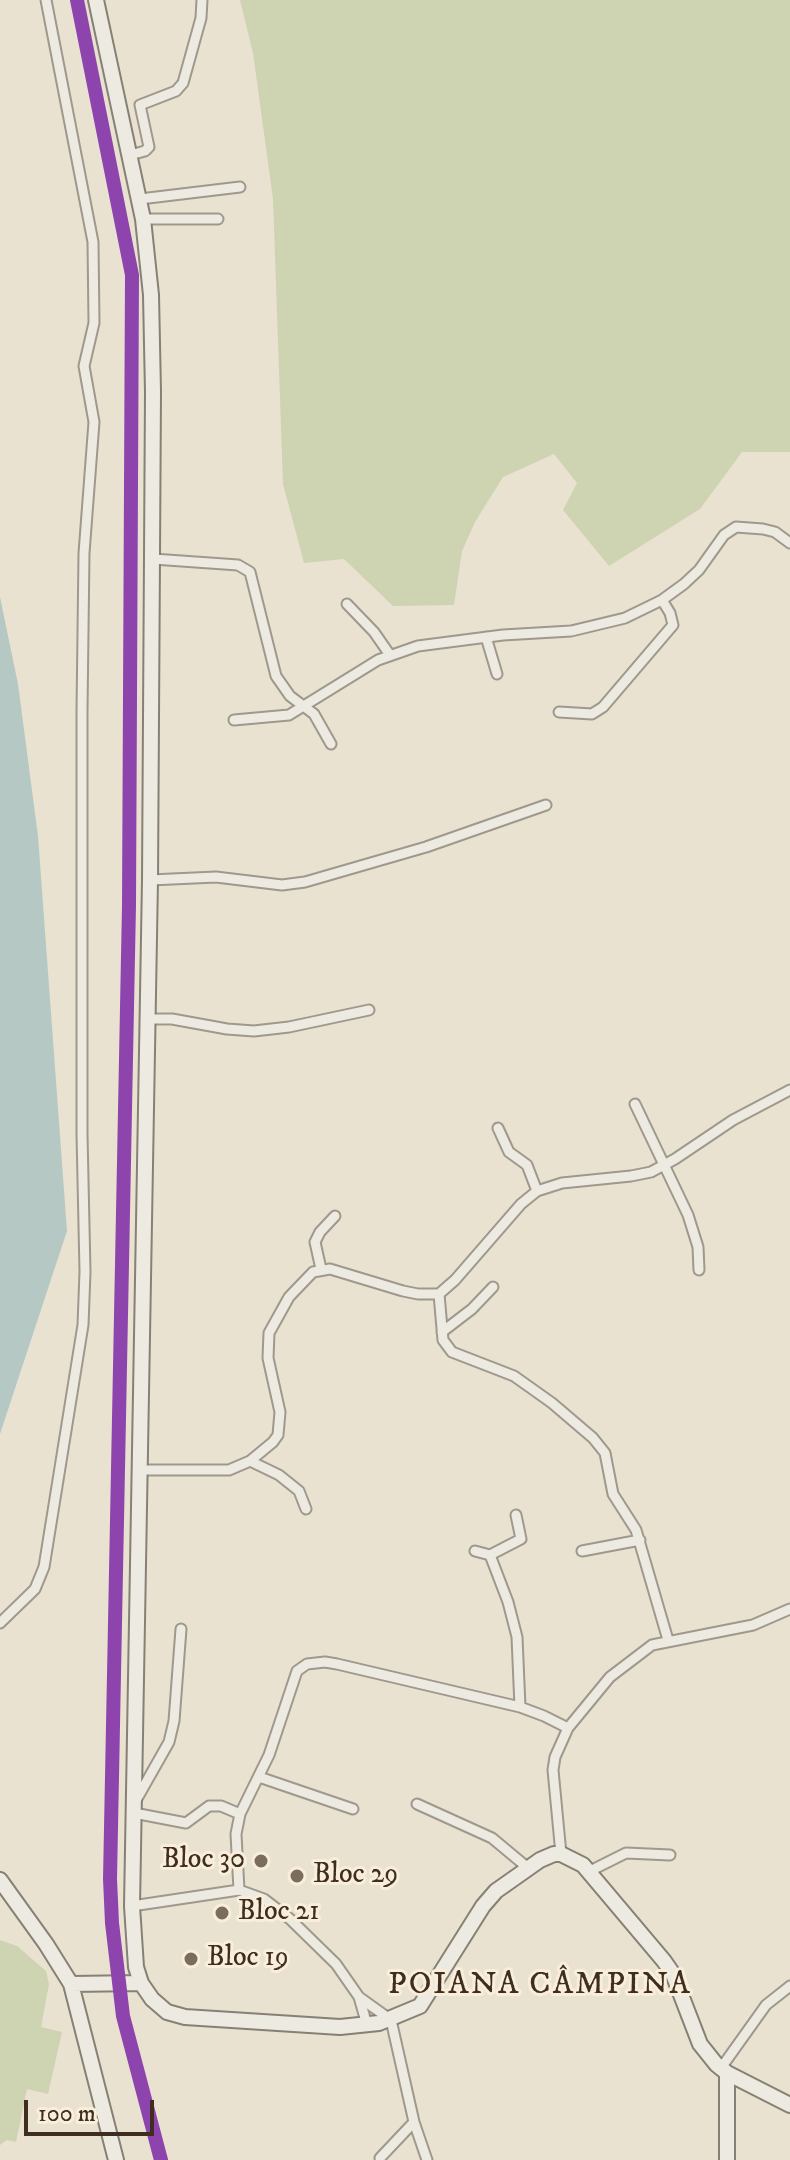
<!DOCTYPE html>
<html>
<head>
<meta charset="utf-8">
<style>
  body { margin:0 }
  #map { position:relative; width:790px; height:2160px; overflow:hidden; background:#eae2d0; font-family:"IM FELL DW Pica",serif }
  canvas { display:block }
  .scale { position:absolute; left:24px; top:2100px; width:130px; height:36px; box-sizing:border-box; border:4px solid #3f2d20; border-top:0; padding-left:10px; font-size:24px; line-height:28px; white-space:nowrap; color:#3f2d20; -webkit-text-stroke:6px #f8eeda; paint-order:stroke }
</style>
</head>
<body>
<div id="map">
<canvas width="790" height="2160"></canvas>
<div class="scale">100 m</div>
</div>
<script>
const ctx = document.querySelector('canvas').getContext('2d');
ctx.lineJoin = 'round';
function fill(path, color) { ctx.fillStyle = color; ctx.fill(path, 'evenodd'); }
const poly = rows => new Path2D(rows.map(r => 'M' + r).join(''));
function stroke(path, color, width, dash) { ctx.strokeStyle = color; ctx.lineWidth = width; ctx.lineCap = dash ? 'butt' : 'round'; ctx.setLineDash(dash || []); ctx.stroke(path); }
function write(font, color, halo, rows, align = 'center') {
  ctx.font = font + ' "IM FELL DW Pica",serif'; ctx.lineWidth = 6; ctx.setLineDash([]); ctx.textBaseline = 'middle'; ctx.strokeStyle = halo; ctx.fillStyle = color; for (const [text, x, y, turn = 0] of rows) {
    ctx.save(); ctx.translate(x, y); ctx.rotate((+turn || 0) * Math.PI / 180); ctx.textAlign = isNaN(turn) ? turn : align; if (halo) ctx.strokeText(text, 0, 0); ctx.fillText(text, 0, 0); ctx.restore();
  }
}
fill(poly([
  [240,0,790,0,790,452,742,452,700,509,609,566,563,510,577,483,554,454,503,477,475,522,462,551,454,605,393,606,344,559,304,563,283,484,273,199,253,53],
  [0,1940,17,1946,46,1971,49,1984,41,2027,62,2032,48,2094,27,2089,16,2142,7,2140,0,2145]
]), '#ced3b2');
fill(poly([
  [0,597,18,684,38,836,67,1231,0,1434]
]), '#b6c8c3');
const street = poly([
  [130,155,145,151,149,147,140,105,176,91,183,83,201,18,202,0],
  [140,199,240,187],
  [143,219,218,219],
  [153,559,238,565,250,572,276,676,290,696,314,714,331,744],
  [347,604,374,632,390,655],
  [486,637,497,674],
  [559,712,592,714,603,707,673,625,670,613,662,600],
  [234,720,289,715,378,660,418,646,503,635,571,631,625,618,662,600,684,584,699,570,724,535,736,527,763,529,775,532,790,543],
  [150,880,216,877,282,885,305,882,426,847,546,805],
  [148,1019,172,1019,227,1029,254,1031,289,1027,369,1010],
  [635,1104,688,1215,698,1247,699,1270],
  [498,1128,509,1152,527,1165,537,1191],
  [321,1269,315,1242,320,1232,335,1216],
  [439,1294,443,1340,452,1352,514,1376,552,1403,593,1438,605,1453,613,1494,636,1530,668,1640],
  [442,1332,472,1309,493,1287],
  [250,1461,279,1475,299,1491,306,1509],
  [138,1470,229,1470,250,1461,273,1442,278,1435,280,1412,268,1358,269,1333,289,1297,313,1272,330,1269,403,1291,418,1294,439,1294,455,1280,521,1204,537,1191,562,1183,631,1176,651,1172,675,1159,733,1120,790,1090],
  [475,1551,490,1555,521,1539,516,1515],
  [582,1551,640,1540],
  [490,1555,508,1602,517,1637,520,1707],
  [0,1623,35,1589,44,1567,83,1325,85,1272,82,1134,82,711,84,553,94,422,84,366,94,323,93,242,46,0],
  [259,1777,353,1809],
  [135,1802,169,1742,174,1721,181,1629],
  [417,1804,492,1838,528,1868],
  [134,1813,186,1823,209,1806,221,1806,240,1814],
  [561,1854,553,1770,555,1757,568,1728,610,1677,652,1645,753,1625,790,1609],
  [588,1872,626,1853,670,1855],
  [239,1890,236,1834,240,1814,269,1755,297,1671,307,1664,325,1662,337,1664,520,1707,544,1716,568,1728],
  [132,1906,239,1890,264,1899,290,1919,336,1964,359,1997,367,2025],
  [359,1997,391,2020,414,2122,427,2160],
  [721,2068,766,2005,790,1986],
  [380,2158,414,2122]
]);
const secondary = poly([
  [96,0,143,219,151,295,153,392,150,880,132,1906,136,1967,141,1983,152,1999,167,2012,185,2017,340,2027,379,2023,420,2006,483,1906,496,1891,540,1860,554,1854,561,1854,583,1865,664,1961,673,1974,700,2044,716,2064,727,2073,790,2105],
  [0,1880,46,1944,71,1984,116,2160],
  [71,1984,141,1983],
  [727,2160,727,2073]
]);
stroke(street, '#9f988c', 13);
stroke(secondary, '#868075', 18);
stroke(street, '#edeae1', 9);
stroke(secondary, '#edeae1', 14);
stroke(poly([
  [77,0,132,275,129,905,110,1879,112,1923,123,2016,161,2160]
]), '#8e44ad', 14);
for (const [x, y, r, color] of [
  [261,1861,8,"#7b6c5e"],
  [297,1876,8,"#7b6c5e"],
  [222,1913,8,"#7b6c5e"],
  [191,1959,8,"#7b6c5e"]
]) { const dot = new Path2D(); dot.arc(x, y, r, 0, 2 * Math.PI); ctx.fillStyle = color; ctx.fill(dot); stroke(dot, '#f8eeda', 3); }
write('28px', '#3f2d20', '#f8eeda', [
  ["Bloc 30",245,1861,"right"],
  ["Bloc 29",313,1876],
  ["Bloc 21",238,1913],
  ["Bloc 19",207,1959]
], 'left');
ctx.letterSpacing = '2px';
write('32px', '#3f2d20', '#f8eeda', [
  ["POIANA CÂMPINA",540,1986]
]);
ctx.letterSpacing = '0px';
</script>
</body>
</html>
